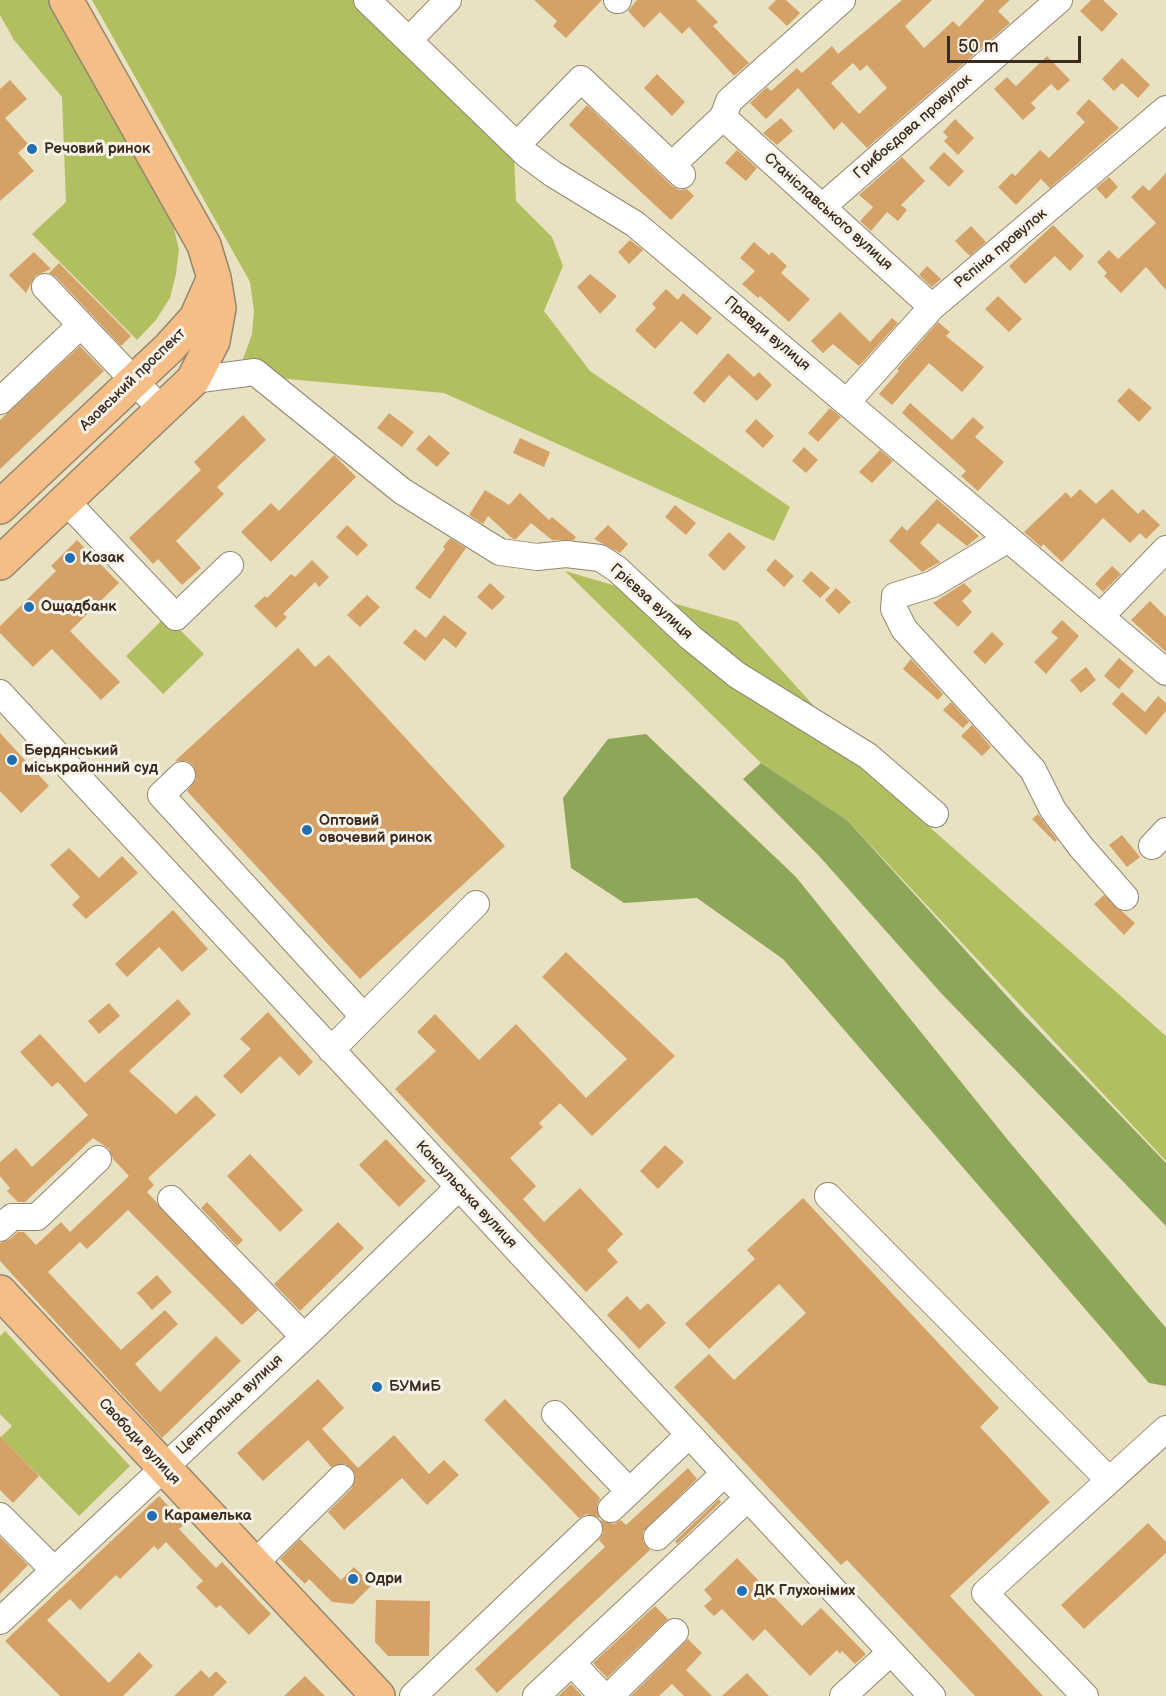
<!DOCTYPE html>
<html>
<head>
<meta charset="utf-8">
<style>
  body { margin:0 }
  #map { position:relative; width:1166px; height:1696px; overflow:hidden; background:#e9e2c2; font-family:"Balsamiq Sans",sans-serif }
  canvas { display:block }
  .scale { position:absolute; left:947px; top:36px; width:134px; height:27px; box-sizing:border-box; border:3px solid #3b2a1e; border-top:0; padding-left:8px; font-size:18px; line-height:21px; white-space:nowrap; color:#3b2a1e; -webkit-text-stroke:4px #f7f3e8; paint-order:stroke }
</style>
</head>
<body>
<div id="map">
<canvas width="1166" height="1696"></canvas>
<div class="scale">50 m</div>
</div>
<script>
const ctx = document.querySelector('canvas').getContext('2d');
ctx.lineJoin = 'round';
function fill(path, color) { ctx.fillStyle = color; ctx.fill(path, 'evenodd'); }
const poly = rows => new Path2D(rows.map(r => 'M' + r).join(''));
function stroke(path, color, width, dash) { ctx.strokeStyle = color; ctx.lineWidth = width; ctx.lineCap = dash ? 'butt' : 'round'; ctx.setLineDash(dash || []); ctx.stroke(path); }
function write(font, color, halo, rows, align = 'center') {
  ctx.font = font + ' "Balsamiq Sans",sans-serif'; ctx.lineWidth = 6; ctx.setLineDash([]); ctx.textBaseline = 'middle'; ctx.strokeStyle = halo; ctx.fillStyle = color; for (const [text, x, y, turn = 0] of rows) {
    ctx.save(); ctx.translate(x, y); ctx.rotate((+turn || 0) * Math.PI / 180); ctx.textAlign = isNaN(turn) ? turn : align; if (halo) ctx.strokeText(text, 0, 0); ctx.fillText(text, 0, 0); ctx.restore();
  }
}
fill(poly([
  [0,0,52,0,169,208,179,249,176,274,170,298,156,320,137,340,32,234,66,202,62,97,14,40,0,15],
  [92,0,356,0,514,155,516,201,552,237,563,266,544,311,590,371,790,507,774,541,444,393,287,379,243,359,252,334,254,311,250,282],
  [565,571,738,622,899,800,1166,1036,1166,1161,847,820,761,763],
  [166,616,204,654,163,694,126,656],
  [5,1331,130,1466,79,1516,1,1437,12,1426,0,1414,0,1336]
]), '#b2bf61');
fill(poly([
  [646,734,796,877,1007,1139,1166,1328,1166,1386,1149,1383,783,959,697,898,624,903,571,868,563,798,608,739],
  [761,763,847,820,1024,1015,1166,1163,1166,1226,941,993,820,857,743,779]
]), '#8da657');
fill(poly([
  [534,0,602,0,566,38,553,26,557,21],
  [637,0,696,0,718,22,713,26,749,63,734,76,689,27,682,34,660,12,644,28,628,11],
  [776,0,786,0,800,13,787,26,768,8],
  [902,0,932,0,905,26,924,48,953,21,959,27,985,0,1010,0,998,11,1010,23,867,148,842,122,834,130,798,88,766,119,750,103,767,87,771,91,797,68,802,73,832,46,838,54],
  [853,63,860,71,867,65,887,88,859,114,831,83],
  [1091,0,1103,0,1118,14,1102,32,1080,11],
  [1047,56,1070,80,1058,91,1051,84,1031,103,1036,108,1023,120,994,89,1007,77,1016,86],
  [1122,58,1150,85,1138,98,1122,83,1114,91,1102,79],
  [657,74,685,102,672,116,644,88],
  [10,80,27,99,5,118,28,144,18,153,34,171,0,201,0,89],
  [1089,99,1119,128,1050,188,1041,179,1016,205,998,187,1012,173,1015,176,1040,150,1049,158,1085,122,1076,113],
  [587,105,672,186,679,190,687,189,694,196,671,220,569,125],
  [781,118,793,131,777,145,763,133],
  [955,119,974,138,958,155,944,141,948,137,943,132],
  [737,150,757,168,746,181,725,163],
  [944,152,964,171,949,187,929,168],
  [902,157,925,181,901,205,907,210,898,221,887,212,871,231,860,221,873,207,859,195],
  [1166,173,1166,290,1146,267,1121,293,1104,276,1107,273,1097,262,1109,250,1118,259,1156,223,1131,197,1143,185,1149,191],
  [1109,177,1118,187,1106,199,1096,188],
  [1053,225,1084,256,1070,271,1055,256,1025,284,1009,266],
  [971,226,986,242,970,256,955,241],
  [630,240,643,250,629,264,618,252],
  [754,242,769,255,772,252,787,266,781,273,810,299,789,322,760,296,758,298,742,284,755,271,740,258],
  [34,252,51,269,35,276,26,293,9,275],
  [59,263,131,336,121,346,56,277,49,273],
  [927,266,941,279,932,287,919,275],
  [590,274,617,296,600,314,577,287],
  [666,289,678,300,683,293,712,318,697,335,681,321,655,349,635,330,656,308,652,304],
  [998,296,1022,319,1009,332,985,309],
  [840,312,870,342,892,318,898,323,859,366,833,344,823,353,811,341],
  [938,322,950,332,946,336,984,367,962,392,929,363,892,405,879,394,899,371,897,369],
  [80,346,104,371,0,469,0,420],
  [728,353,754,377,759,372,772,385,757,401,729,375,704,403,693,393],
  [1129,388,1152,408,1139,422,1117,401],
  [910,403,952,440,973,417,984,427,975,437,1004,462,978,491,961,476,966,471,902,413],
  [830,408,841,417,818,442,808,433],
  [389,413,414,432,402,447,377,428],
  [243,415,266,440,217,487,224,494,176,541,201,568,182,585,158,559,153,564,129,538,201,470,194,462],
  [756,419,774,436,763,448,745,431],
  [429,435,450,453,437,467,416,449],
  [520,438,550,452,544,467,513,453],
  [804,447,818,460,806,473,792,461],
  [880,450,893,461,872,483,859,472],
  [334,455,356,477,271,562,241,532,271,503,279,511],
  [1080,489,1096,504,1112,489,1138,514,1143,509,1160,525,1146,539,1140,533,1130,543,1103,518,1062,562,1043,544,1041,547,1024,532,1066,492,1071,498],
  [485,490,509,505,520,493,549,520,552,517,576,537,574,540,552,540,531,523,516,539,513,539,488,516,483,524,469,515],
  [937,499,979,536,967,546,938,523,920,543,940,562,922,572,889,541,902,526,907,531],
  [675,505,696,523,686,535,665,517],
  [347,525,368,545,357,556,336,537],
  [608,525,628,544,620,553,594,539],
  [729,532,746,547,724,571,708,555],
  [450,538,466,548,430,599,415,588,445,549,443,547],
  [77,540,119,583,70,631,120,682,101,700,52,649,33,667,0,633,0,626,56,571,51,566],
  [775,559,794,576,784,587,766,570],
  [312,560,329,577,319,587,315,582,283,614,287,617,276,628,254,606,265,596,267,598,291,574,295,577],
  [1112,566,1121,574,1103,592,1095,584],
  [811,571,830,588,820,598,802,581],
  [490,583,505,597,492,610,477,597],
  [964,583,972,591,962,601,972,612,958,627,933,603],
  [836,588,851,602,839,614,825,600],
  [367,595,380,607,360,627,347,615],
  [1150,601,1166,617,1166,652,1131,620],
  [444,615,467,633,456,648,444,638,425,661,403,643,415,629,426,638],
  [1062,620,1079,636,1046,674,1034,662,1058,638,1051,632],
  [992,632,1004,644,985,664,973,652],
  [298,648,315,667,329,655,505,846,360,979,187,791,196,779,193,765,186,761,175,761],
  [1119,658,1134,671,1119,689,1104,676],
  [911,659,943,694,938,700,903,669],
  [1086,667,1096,680,1081,693,1070,680],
  [1122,692,1145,712,1158,696,1166,703,1166,711,1146,735,1112,704],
  [951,702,969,722,963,728,943,710],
  [972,725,991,747,982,756,961,736],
  [0,733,49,786,21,813,0,791],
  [1038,814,1057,840,1055,842,1032,819],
  [1122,835,1140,857,1127,867,1109,845],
  [69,848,99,878,122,856,138,873,86,919,72,905,80,897,50,865],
  [1104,895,1135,923,1124,935,1094,904],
  [173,910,208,949,182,972,159,947,127,977,115,964],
  [566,952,675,1056,592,1136,560,1103,539,1123,543,1127,510,1158,536,1186,523,1199,544,1222,580,1188,623,1234,607,1250,618,1262,586,1292,395,1089,436,1051,417,1032,435,1014,479,1060,516,1024,586,1098,627,1059,542,977],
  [178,999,191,1014,129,1071,176,1114,196,1095,216,1115,148,1178,154,1185,147,1192,258,1310,242,1325,128,1210,87,1249,80,1242,48,1272,121,1350,165,1310,178,1324,135,1364,160,1392,216,1336,241,1361,162,1438,0,1261,0,1243,10,1239,18,1232,24,1232,36,1245,61,1222,70,1232,129,1176,113,1159,109,1149,93,1138,25,1202,18,1202,7,1191,10,1188,0,1176,0,1162,16,1148,32,1167,88,1115,58,1082,52,1087,20,1052,40,1034,85,1083],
  [109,1003,120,1016,99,1034,88,1021],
  [268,1012,313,1062,299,1076,280,1056,241,1094,223,1076,251,1049,240,1039],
  [386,1139,426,1181,399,1207,359,1165],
  [665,1145,684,1162,658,1189,640,1171],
  [250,1154,303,1210,280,1232,227,1176],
  [803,1198,999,1408,980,1427,1050,1502,950,1596,1043,1696,975,1696,847,1560,841,1565,674,1387,709,1354,734,1380,806,1313,779,1284,709,1349,685,1324,755,1259,747,1250],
  [207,1202,243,1240,237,1246,201,1208],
  [338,1222,364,1248,300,1311,274,1284],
  [157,1275,172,1292,152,1310,137,1293],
  [627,1296,640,1310,648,1303,666,1323,639,1349,607,1315],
  [318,1379,344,1408,322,1429,358,1468,394,1435,429,1474,444,1460,459,1475,427,1505,402,1478,344,1530,328,1512,352,1488,355,1474,346,1464,331,1467,308,1440,263,1481,237,1453],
  [505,1399,600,1498,597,1505,600,1518,586,1514,579,1518,484,1420],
  [0,1436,39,1476,13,1503,0,1490],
  [688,1468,697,1479,643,1532,643,1541,650,1550,497,1693,475,1669,605,1547,599,1540,603,1533,600,1520,614,1524,621,1520,626,1525],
  [159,1496,185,1524,179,1529,216,1568,222,1562,271,1614,249,1635,220,1605,216,1608,196,1587,203,1581,166,1542,158,1550,154,1546,120,1579,116,1575,80,1610,70,1599,47,1620,109,1683,139,1652,153,1666,123,1696,60,1696,5,1641],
  [719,1499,721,1502,677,1544,675,1541],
  [1148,1523,1166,1542,1166,1553,1084,1629,1061,1605],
  [0,1537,28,1565,0,1594],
  [300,1539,341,1580,354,1567,372,1585,353,1604,332,1602,309,1579,305,1584,280,1559],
  [737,1558,802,1626,821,1608,866,1654,855,1664,842,1651,840,1654,837,1650,810,1676,765,1629,753,1641,722,1609,714,1616,704,1606,712,1599,704,1590],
  [376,1600,430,1601,429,1656,388,1656,375,1642],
  [655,1606,668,1619,607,1678,593,1663],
  [688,1639,702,1653,686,1670,712,1696,684,1696,672,1684,659,1696,631,1696],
  [201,1670,209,1678,216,1671,227,1682,213,1696,174,1696],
  [747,1673,769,1696,722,1696],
  [305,1676,325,1696,284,1696],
  [571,1684,582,1696,558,1696]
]), '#d4a267');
const minor = poly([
  [367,0,526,154,553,174,635,224,1166,672],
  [617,0,618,0],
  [409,40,448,0],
  [723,117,932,307],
  [517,145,581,79,682,175],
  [672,165,723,117,729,101,842,0],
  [822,207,1059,0],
  [81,325,162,410],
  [193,380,255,372,402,491,500,552,537,557,566,554,600,558,617,569,690,637,737,675,868,756,935,814],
  [0,401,81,325,45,287],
  [847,402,932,307,1166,109],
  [66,501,176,617,230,565],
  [1008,539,933,584,895,596,894,609,904,629,1033,770,1053,810,1081,847,1125,897],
  [1101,616,1166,549],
  [0,693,932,1696],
  [182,775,161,795,364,1017],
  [1152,846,1166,831],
  [331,1050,476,904],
  [828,1196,1109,1480],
  [171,1199,304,1337],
  [0,1228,12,1217,37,1217,98,1159],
  [555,1414,629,1491],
  [611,1509,689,1435],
  [0,1516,54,1570],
  [657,1537,725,1473],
  [254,1564,341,1478],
  [0,1621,304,1337,459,1187],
  [572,1663,603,1696],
  [413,1696,589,1529],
  [536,1696,748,1498],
  [610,1696,675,1632],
  [843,1696,891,1652],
  [1085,1696,985,1593,1166,1429]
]);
const major = poly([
  [0,507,169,348,196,318,212,282],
  [0,563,193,380,213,341,219,308,214,278,204,245,66,0],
  [0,1292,378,1696]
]);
stroke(minor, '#928670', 28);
stroke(major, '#928670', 36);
stroke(minor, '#fff', 26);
stroke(major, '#f6be87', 33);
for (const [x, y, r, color] of [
  [32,149,6,"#1f6fb2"],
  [70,558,6,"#1f6fb2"],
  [29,607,6,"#1f6fb2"],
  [12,760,6,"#1f6fb2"],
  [307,830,6,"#1f6fb2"],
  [377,1387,6,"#1f6fb2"],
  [152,1516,6,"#1f6fb2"],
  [353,1579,6,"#1f6fb2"],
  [742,1591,6,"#1f6fb2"]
]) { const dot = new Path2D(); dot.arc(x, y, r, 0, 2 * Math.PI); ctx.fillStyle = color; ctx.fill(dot); stroke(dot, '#f7f3e8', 2); }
write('15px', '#3b2a1e', '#f7f3e8', [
  ["Грибоєдова провулок",913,127,-41],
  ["Станіславського вулиця",828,212,42],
  ["Рєпіна провулок",1001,249,-40],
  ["Правди вулиця",767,334,40],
  ["Азовський проспект",133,380,-44],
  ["Грієвза вулиця",651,602,42],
  ["Консульська вулиця",466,1195,47],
  ["Центральна вулиця",230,1405,-43],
  ["Свободи вулиця",139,1442,47]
]);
write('bold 15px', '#3b2a1e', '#f7f3e8', [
  ["Речовий ринок",44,149],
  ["Козак",82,558],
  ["Ощадбанк",41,607],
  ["Бердянський",24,751],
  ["міськрайонний суд",24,768],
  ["Оптовий",319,821],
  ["овочевий ринок",319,838],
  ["БУМиБ",389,1387],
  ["Карамелька",164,1516],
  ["Одри",365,1579],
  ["ДК Глухонімих",754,1591]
], 'left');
</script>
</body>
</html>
